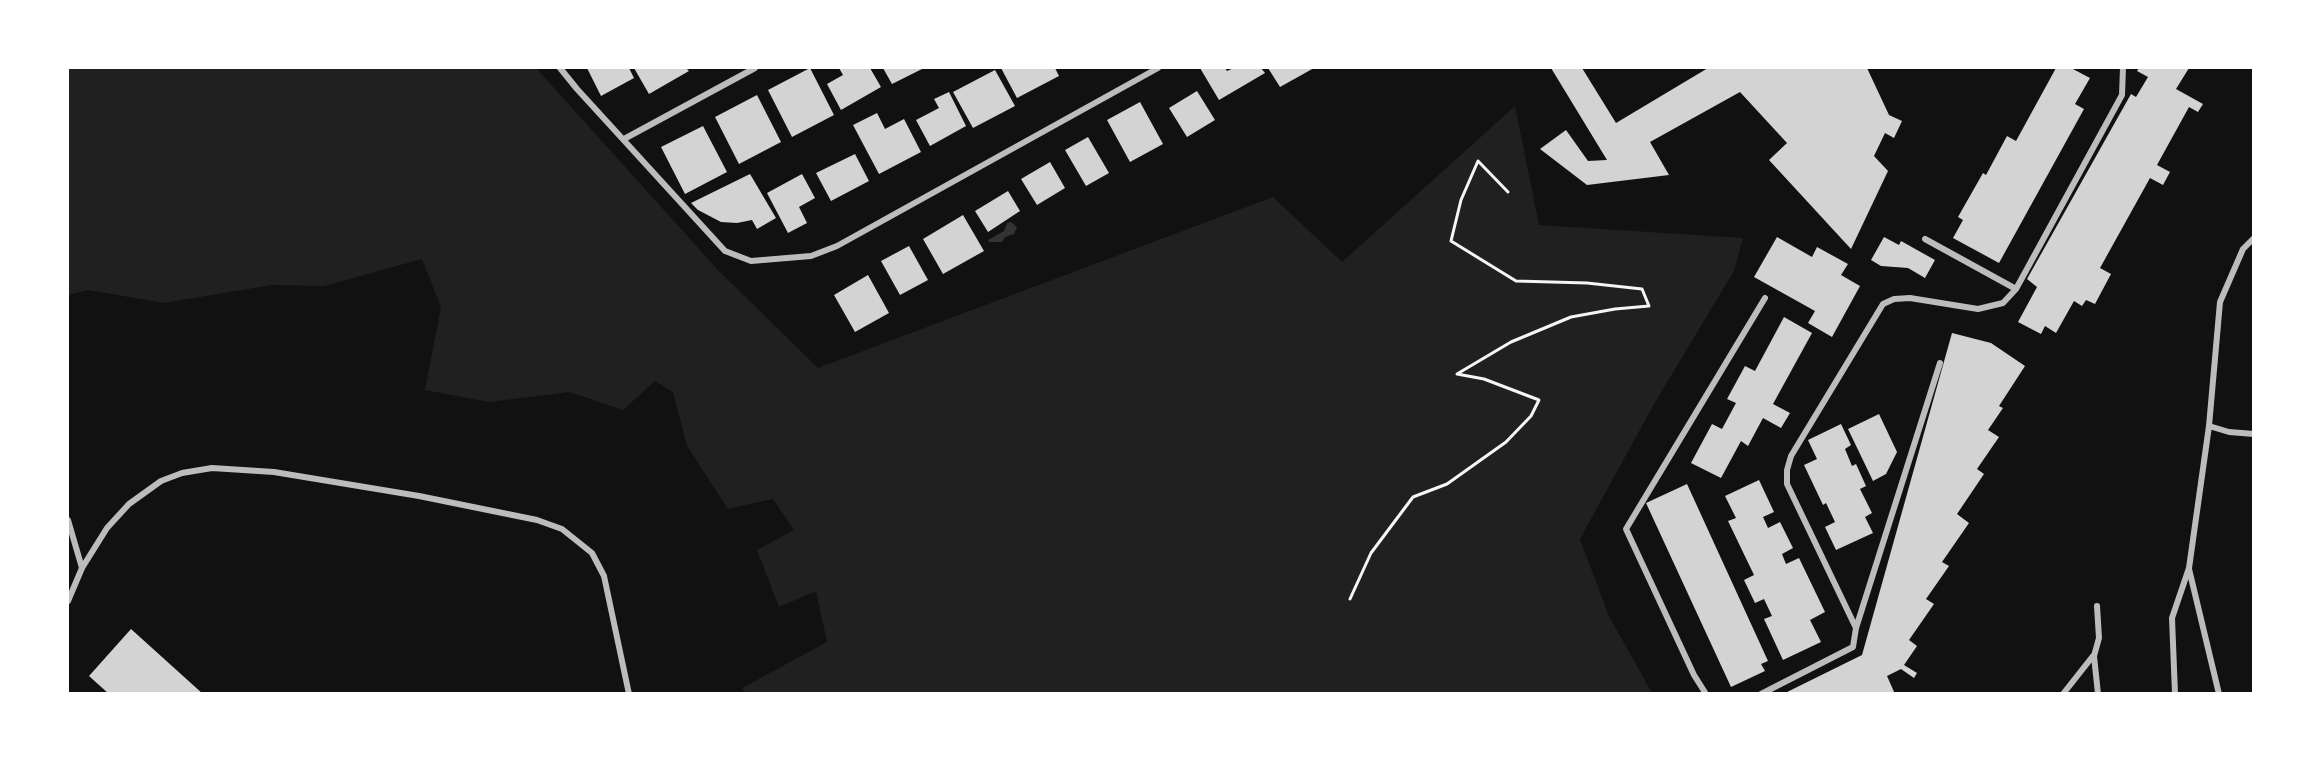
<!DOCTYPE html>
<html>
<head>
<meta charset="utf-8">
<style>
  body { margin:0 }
  #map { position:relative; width:2321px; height:761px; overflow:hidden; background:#111; font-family:Merriweather,serif }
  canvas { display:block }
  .frame { position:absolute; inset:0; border:69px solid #fff; pointer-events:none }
</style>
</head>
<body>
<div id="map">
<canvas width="2321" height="761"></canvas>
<div class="frame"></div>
</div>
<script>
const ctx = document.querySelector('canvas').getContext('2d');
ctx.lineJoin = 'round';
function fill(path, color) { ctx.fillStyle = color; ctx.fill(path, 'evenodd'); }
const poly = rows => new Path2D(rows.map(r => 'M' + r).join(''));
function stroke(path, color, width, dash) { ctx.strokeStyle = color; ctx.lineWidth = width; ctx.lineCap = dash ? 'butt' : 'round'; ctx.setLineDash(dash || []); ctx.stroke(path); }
fill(poly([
  [68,68,536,68,718,270,818,368,1273,197,1342,262,1515,106,1539,225,1743,238,1734,271,1654,404,1580,539,1609,616,1652,693,745,693,742,688,827,642,816,591,779,607,757,550,794,530,773,499,728,509,687,446,673,392,655,381,623,410,570,392,489,402,425,390,441,307,422,259,324,286,272,285,164,303,88,290,68,295]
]), '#202020');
fill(poly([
  [1011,222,1017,227,1014,234,1005,237,1002,242,989,242,988,240,1004,231,1007,223]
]), '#333');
fill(poly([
  [587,68,629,68,634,78,601,96],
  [634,68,686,68,689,71,649,94],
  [810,68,834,115,792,137,768,90],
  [839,68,870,68,881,87,841,110,827,84,843,75],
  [883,68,924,68,892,84],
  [1001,68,1055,68,1059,76,1017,98],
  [1200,68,1225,68,1227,71,1234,68,1261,68,1265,73,1219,100],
  [1268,68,1314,68,1280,87],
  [1551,68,1582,68,1616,123,1708,68,1867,68,1889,115,1902,121,1894,138,1885,133,1874,156,1888,171,1851,249,1769,160,1787,143,1740,92,1650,142,1669,175,1587,185,1540,149,1566,130,1588,161,1607,160],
  [2056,68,2071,68,2090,78,2075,104,2084,109,1999,263,1953,238,1963,220,1958,217,1983,173,1986,175,2007,136,2016,141],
  [2139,68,2189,68,2176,89,2203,104,2198,112,2189,107,2157,165,2170,172,2163,185,2150,178,2100,268,2111,274,2095,304,2086,300,2082,306,2074,301,2056,333,2045,326,2041,334,2018,322,2037,287,2027,279,2131,94,2136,97,2148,77,2137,71],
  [995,70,1015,106,973,128,953,92],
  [1197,91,1215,120,1187,137,1169,108],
  [949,92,966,126,930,146,916,120,939,108,934,99],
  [757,95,781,142,739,164,715,117],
  [1140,102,1163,144,1130,162,1107,120],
  [877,113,885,129,904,119,921,152,879,174,853,125],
  [703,126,727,172,685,194,661,147],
  [1088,137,1109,173,1086,186,1065,150],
  [855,154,869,181,831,201,816,173],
  [1050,162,1065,188,1037,205,1021,179],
  [750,174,776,218,757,229,752,220,737,223,721,222,698,210,691,203],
  [802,174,815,198,799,207,807,223,788,233,767,193],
  [1008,191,1020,211,988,232,975,211],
  [963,215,984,251,943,274,923,239],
  [1777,237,1812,257,1817,247,1848,264,1841,275,1860,286,1832,337,1808,323,1815,311,1754,277],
  [1884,237,1899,245,1901,241,1935,260,1925,278,1908,268,1881,266,1871,260],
  [909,246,928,280,900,295,881,261],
  [868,275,889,313,855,332,834,295],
  [1784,317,1812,333,1773,404,1790,413,1781,428,1763,418,1748,446,1741,441,1721,478,1691,463,1712,424,1722,429,1736,403,1727,399,1745,366,1755,371],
  [1952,333,1991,343,2025,366,1999,406,2003,408,1988,430,1999,437,1977,469,1984,474,1957,514,1969,523,1942,562,1949,566,1926,599,1934,604,1909,640,1917,646,1904,665,1917,673,1914,678,1901,669,1887,676,1895,694,1783,694,1862,655],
  [1879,414,1897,452,1886,474,1873,481,1848,429],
  [1841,424,1851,445,1845,449,1852,466,1856,464,1866,486,1860,489,1872,513,1865,517,1873,533,1836,550,1825,527,1835,522,1826,503,1823,505,1804,465,1817,459,1808,440],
  [1759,480,1774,512,1763,517,1768,528,1780,522,1793,548,1782,554,1786,564,1799,558,1825,612,1810,620,1821,642,1783,660,1764,619,1772,616,1764,599,1755,603,1744,580,1754,575,1728,521,1736,518,1725,496],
  [1687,484,1768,661,1761,664,1765,671,1731,687,1646,503],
  [131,629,203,694,109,694,89,676]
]), '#d3d3d3');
stroke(poly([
  [1350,599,1371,553,1413,497,1447,484,1506,442,1531,416,1539,400,1484,379,1457,374,1511,342,1571,317,1615,309,1649,306,1642,289,1587,283,1516,281,1451,241,1461,200,1478,161,1508,192]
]), '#f5f5f5', 3);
stroke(poly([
  [560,68,577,89,725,251,751,261,811,256,837,246,1158,68],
  [624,139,755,68],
  [1925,239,2016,289],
  [2209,426,2229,432,2254,434],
  [68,520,82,568],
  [2189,569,2219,694],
  [68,601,82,568,107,528,129,504,161,481,182,473,212,468,274,472,419,496,537,520,562,529,592,553,604,576,629,694],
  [2097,606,2099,638,2094,656,2098,694],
  [1856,628,1787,484,1787,470,1791,456,1883,304,1894,299,1910,298,1978,309,2003,303,2016,289,2122,95,2123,68],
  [1706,694,1694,675,1626,529,1765,298],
  [1761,694,1853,647,1856,628,1940,363],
  [2063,694,2093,656],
  [2175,694,2172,618,2189,568,2209,426,2220,302,2243,249,2254,238]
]), '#bcbcbc', 6);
</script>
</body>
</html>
